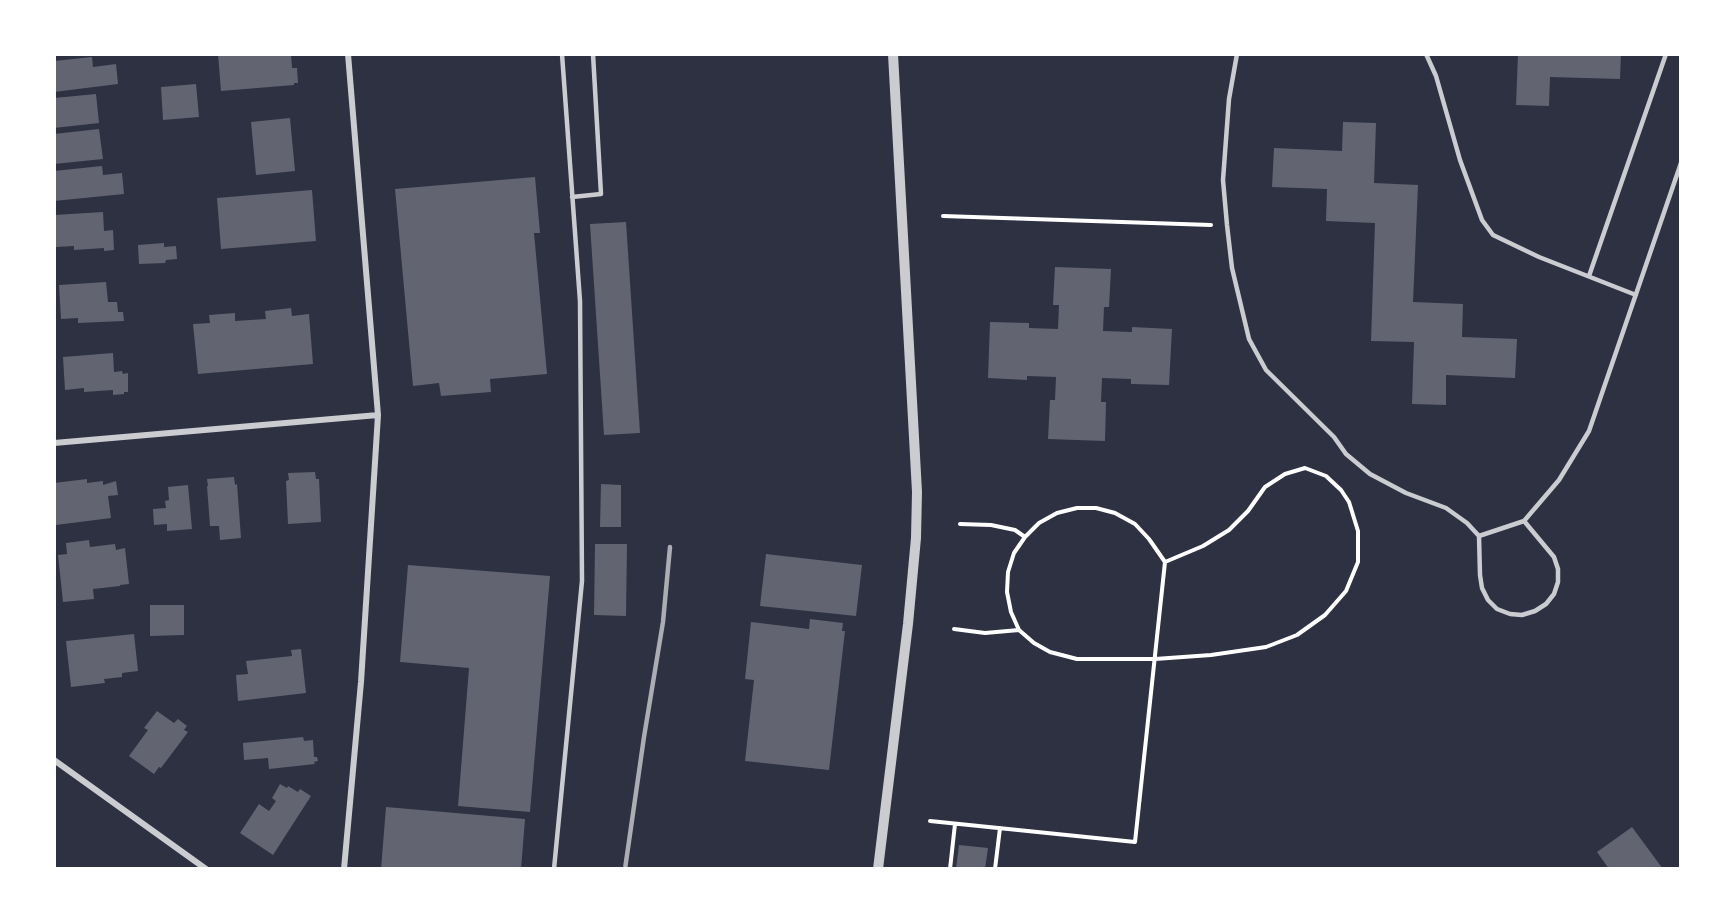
<!DOCTYPE html>
<html>
<head>
<meta charset="utf-8">
<style>
  body { margin:0 }
  #map { position:relative; width:1735px; height:923px; overflow:hidden; background:#2d3142; font-family:"DM Sans",sans-serif }
  canvas { display:block }
  .frame { position:absolute; inset:0; border:56px solid #fff; pointer-events:none }
</style>
</head>
<body>
<div id="map">
<canvas width="1735" height="923"></canvas>
<div class="frame"></div>
</div>
<script>
const ctx = document.querySelector('canvas').getContext('2d');
ctx.lineJoin = 'round';
function fill(path, color) { ctx.fillStyle = color; ctx.fill(path, 'evenodd'); }
const poly = rows => new Path2D(rows.map(r => 'M' + r).join(''));
function stroke(path, color, width, dash) { ctx.strokeStyle = color; ctx.lineWidth = width; ctx.lineCap = dash ? 'butt' : 'round'; ctx.setLineDash(dash || []); ctx.stroke(path); }
fill(poly([
  [218,54,291,54,292,68,297,68,298,83,294,83,294,85,221,91],
  [1518,54,1621,54,1620,79,1550,77,1549,106,1516,105],
  [92,57,93,67,116,64,118,84,54,92,54,61],
  [196,84,199,117,163,120,161,87],
  [96,94,99,123,54,128,54,98],
  [290,118,295,171,256,175,251,122],
  [1343,122,1376,123,1374,183,1418,185,1413,302,1463,304,1462,337,1517,339,1515,378,1446,375,1446,405,1412,404,1414,342,1371,341,1375,223,1326,221,1327,189,1272,187,1274,148,1342,151],
  [99,129,103,159,54,164,54,134],
  [102,166,103,175,122,173,124,194,54,201,54,171],
  [535,177,540,233,534,233,547,374,490,379,491,392,441,396,439,383,413,386,395,189],
  [312,190,316,241,221,249,217,198],
  [103,212,104,231,113,230,114,250,104,251,104,248,74,250,74,246,56,247,54,215],
  [626,222,640,433,604,435,590,224],
  [164,243,164,247,176,246,177,259,166,260,165,263,139,264,138,245],
  [1055,267,1111,269,1109,307,1104,307,1103,331,1132,332,1132,327,1172,329,1169,385,1131,384,1131,379,1102,378,1101,402,1106,402,1105,441,1048,439,1050,400,1055,400,1056,377,1027,376,1027,380,988,378,990,322,1029,323,1029,328,1058,329,1059,305,1053,305],
  [106,282,108,302,117,302,118,312,123,312,124,321,78,323,78,318,61,319,59,285],
  [291,308,292,316,309,314,313,364,198,374,193,324,210,323,209,315,235,313,235,321,266,319,265,311],
  [113,353,114,372,122,371,123,374,128,373,128,392,124,392,124,394,113,395,113,390,84,392,84,388,65,390,63,357],
  [315,472,316,479,319,479,321,522,288,524,286,481,289,480,288,473],
  [234,477,235,485,237,484,241,538,220,540,219,526,210,526,207,486,208,486,207,479],
  [87,479,87,483,103,481,103,485,116,481,118,495,108,496,111,518,56,525,54,483],
  [601,484,621,485,621,527,600,527],
  [188,485,192,529,167,531,167,524,154,525,153,509,166,508,165,501,169,500,168,487],
  [89,540,90,547,115,544,116,550,125,548,129,584,120,585,120,586,93,589,94,599,63,602,58,555,67,554,66,543],
  [595,544,627,544,626,616,594,615],
  [766,554,862,565,856,616,760,606],
  [408,565,550,576,530,812,458,806,469,668,400,662],
  [150,605,184,605,184,635,150,636],
  [810,619,843,623,842,631,845,631,829,770,745,761,754,680,745,679,751,622,809,629],
  [134,634,138,671,122,673,122,677,104,679,105,683,71,687,66,641],
  [301,649,306,693,238,701,236,675,248,674,246,661,292,656,291,650],
  [157,711,174,723,178,719,187,726,184,730,188,732,161,768,159,767,154,774,129,756,148,730,144,728],
  [303,737,304,741,313,740,314,757,317,757,318,761,314,762,315,764,269,769,268,758,244,760,243,743],
  [280,784,287,788,288,786,298,792,300,789,311,796,273,855,240,833,259,804,269,811,276,801,272,798],
  [386,807,525,819,521,869,381,869],
  [1632,827,1663,869,1609,869,1597,852],
  [959,845,988,848,985,869,956,869]
]), '#626471');
stroke(poly([
  [943,216,1211,225],
  [954,629,985,633,1019,630,1034,643,1050,652,1077,659,1155,659,1211,655,1266,647,1297,635,1325,615,1346,591,1358,562,1358,531,1349,502,1341,490,1326,476,1305,468,1285,474,1265,487,1248,511,1229,530,1203,546,1165,562,1149,539,1135,524,1115,513,1096,508,1077,508,1057,513,1039,523,1025,537,1015,530,991,525,960,524],
  [1019,630,1011,612,1007,592,1008,572,1014,553,1025,537],
  [930,821,1135,842,1165,562],
  [950,869,955,824],
  [995,869,1000,828]
]), '#fff', 4);
stroke(poly([
  [1237,54,1229,99,1223,180,1227,225,1232,268,1249,339,1266,370,1334,437,1346,454,1370,474,1406,493,1446,508,1467,523,1479,536,1480,575,1482,588,1488,600,1497,609,1510,614,1522,615,1535,611,1546,604,1554,594,1558,582,1558,569,1554,557,1524,521],
  [1426,54,1436,76,1460,160,1482,220,1493,235,1539,257,1636,295],
  [572,197,601,194,593,54],
  [1589,276,1666,54],
  [1479,536,1524,521,1559,480,1589,431,1681,163],
  [554,869,582,581,580,301,562,54]
]), '#caccd0', 4.5);
stroke(poly([
  [54,443,378,415],
  [54,760,206,869],
  [344,869,361,682,378,415,348,54]
]), '#caccd0', 6);
stroke(poly([
  [878,869,908,624,916,538,917,492,893,54]
]), '#caccd0', 10);
stroke(poly([
  [625,869,644,737,663,622,670,547]
]), '#abadb3', 4.5);
</script>
</body>
</html>
